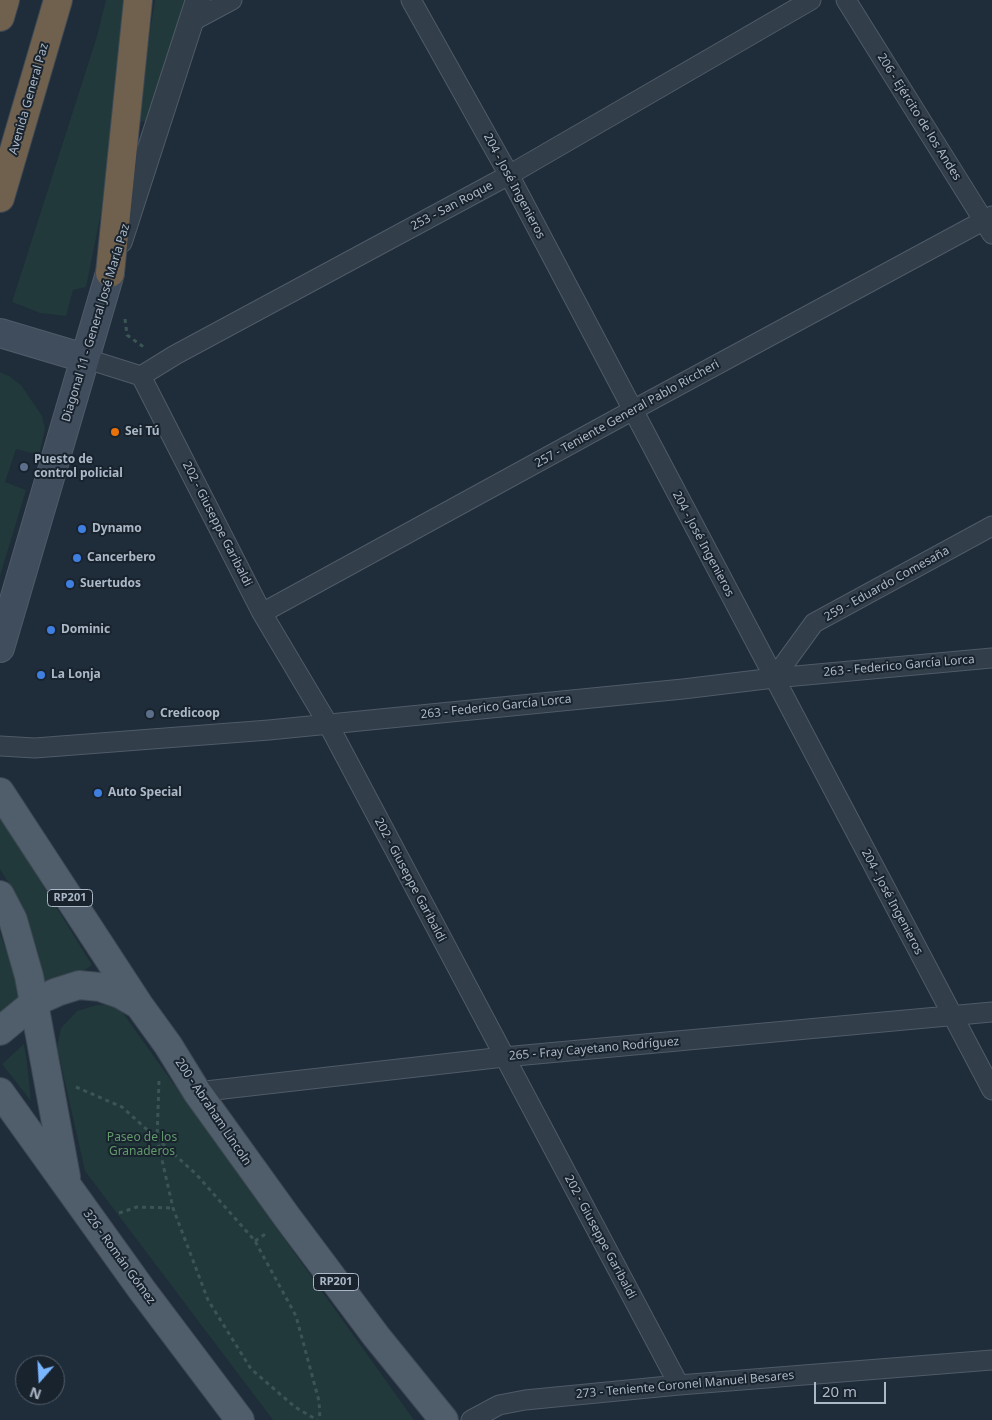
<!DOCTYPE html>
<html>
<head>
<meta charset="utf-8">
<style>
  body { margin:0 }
  #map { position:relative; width:992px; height:1420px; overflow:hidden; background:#1f2c39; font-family:"Noto Sans",sans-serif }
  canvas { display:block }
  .north { position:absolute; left:15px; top:1355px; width:50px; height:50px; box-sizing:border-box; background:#18232e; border:1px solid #535f6b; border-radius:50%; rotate:199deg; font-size:14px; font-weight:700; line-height:20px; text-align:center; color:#acb8c7 }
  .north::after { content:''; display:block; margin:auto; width:18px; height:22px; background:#79b6ff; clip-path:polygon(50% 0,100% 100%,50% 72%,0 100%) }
  .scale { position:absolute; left:814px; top:1382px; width:72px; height:22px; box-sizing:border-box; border:2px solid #acb8c7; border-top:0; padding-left:6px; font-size:15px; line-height:18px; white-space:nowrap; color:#acb8c7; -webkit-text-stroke:4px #18232e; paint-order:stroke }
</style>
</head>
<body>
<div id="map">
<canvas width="992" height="1420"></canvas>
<div class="north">N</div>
<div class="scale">20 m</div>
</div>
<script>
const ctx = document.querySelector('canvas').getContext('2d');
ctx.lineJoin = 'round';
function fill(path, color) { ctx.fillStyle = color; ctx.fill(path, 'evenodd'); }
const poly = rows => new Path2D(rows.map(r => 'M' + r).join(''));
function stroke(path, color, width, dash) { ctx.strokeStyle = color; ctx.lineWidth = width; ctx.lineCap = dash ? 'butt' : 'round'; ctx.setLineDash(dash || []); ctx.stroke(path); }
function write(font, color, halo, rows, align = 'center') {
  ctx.font = font + ' "Noto Sans",sans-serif'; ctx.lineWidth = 4; ctx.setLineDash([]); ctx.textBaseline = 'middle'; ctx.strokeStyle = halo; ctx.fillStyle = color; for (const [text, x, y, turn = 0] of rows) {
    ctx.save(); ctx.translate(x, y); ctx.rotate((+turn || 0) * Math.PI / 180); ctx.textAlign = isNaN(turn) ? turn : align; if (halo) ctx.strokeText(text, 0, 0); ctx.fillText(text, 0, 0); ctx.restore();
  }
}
fill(poly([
  [106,0,130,0,100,218,86,287,73,290,66,316,40,313,12,302,97,36],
  [155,0,184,0,149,121,136,122],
  [0,372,9,376,21,385,42,416,45,429,39,455,16,449,5,482,26,490,0,576],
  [0,816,92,965,48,995,38,953,21,904,0,869],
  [0,933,22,997,0,1021],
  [97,1005,109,1005,120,1009,414,1420,273,1420,85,1171,57,1047,61,1028,77,1011],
  [24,1044,27,1063,31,1101,2,1064]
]), '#21393a');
const minor = poly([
  [411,0,509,175,992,1090],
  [846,0,992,234],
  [191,22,232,0],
  [84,358,141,376,175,355,509,175,811,0],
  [141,376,262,613,328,724,679,1385],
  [262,613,633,410,992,216],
  [774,678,814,623,992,526],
  [0,746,35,748,269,730,683,689,774,678,992,658],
  [197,1092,504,1057,992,1012],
  [471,1420,499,1405,525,1400,679,1385,992,1360]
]);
const tertiary = poly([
  [120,241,198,0]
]);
const secondary = poly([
  [0,333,84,358],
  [0,648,110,273]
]);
const primary = poly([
  [0,792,139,1005,168,1045,197,1092,287,1217,376,1336,444,1420],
  [0,895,13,920,29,976,66,1177],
  [0,1031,35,1002,57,992,79,985,100,987,120,994,139,1005],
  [0,1092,142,1290,240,1420]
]);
const motorway = poly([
  [0,17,5,0],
  [0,198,58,0],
  [110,273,138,0]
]);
stroke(minor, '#505b68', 21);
stroke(tertiary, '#505b68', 26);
stroke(secondary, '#505b68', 30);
stroke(primary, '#3c4753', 30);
stroke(motorway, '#3d4854', 30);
stroke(poly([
  [125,319,127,335,145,348],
  [159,1081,157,1138,173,1208,208,1300,251,1369,295,1407,317,1420],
  [76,1087,122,1107,196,1174,255,1241,296,1316,319,1401,320,1420],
  [119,1213,137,1207,173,1208],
  [255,1241,267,1233]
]), '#3b5555', 3, [4, 4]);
stroke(minor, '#323e4a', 19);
stroke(tertiary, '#323e4a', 24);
stroke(secondary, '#404d5d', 28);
stroke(primary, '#505d6a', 28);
stroke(motorway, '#70614f', 28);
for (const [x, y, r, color] of [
  [115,432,5,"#e8710a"],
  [24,467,5,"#5c6f8a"],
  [82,529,5,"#3f7fe0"],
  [77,558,5,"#3f7fe0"],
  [70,584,5,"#3f7fe0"],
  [51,630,5,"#3f7fe0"],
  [41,675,5,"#3f7fe0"],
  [150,714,5,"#5c6f8a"],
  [98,793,5,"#3f7fe0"]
]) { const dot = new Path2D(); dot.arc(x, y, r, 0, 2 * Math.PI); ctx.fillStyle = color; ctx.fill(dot); stroke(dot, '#18232e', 2); }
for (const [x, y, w] of [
  [70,898,45],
  [336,1282,45]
]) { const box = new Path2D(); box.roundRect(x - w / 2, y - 8.5, w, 17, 4); ctx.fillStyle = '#18232e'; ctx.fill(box); stroke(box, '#acb8c7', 1); }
write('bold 11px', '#acb8c7', null, [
  ["RP201",70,898],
  ["RP201",336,1282]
]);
write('12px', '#acb8c7', '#18232e', [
  ["Avenida General Paz",29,99,-74],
  ["206 - Ejército de los Andes",919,117,58],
  ["204 - José Ingenieros",514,186,62],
  ["253 - San Roque",452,206,-28],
  ["Diagonal 11 - General José María Paz",96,323,-73],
  ["257 - Teniente General Pablo Riccheri",627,414,-29],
  ["202 - Giuseppe Garibaldi",217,524,63],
  ["204 - José Ingenieros",703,544,62],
  ["259 - Eduardo Comesaña",887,584,-29],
  ["263 - Federico García Lorca",899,666,-5],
  ["263 - Federico García Lorca",496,707,-6],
  ["202 - Giuseppe Garibaldi",410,880,62],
  ["204 - José Ingenieros",892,902,62],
  ["265 - Fray Cayetano Rodríguez",594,1049,-5],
  ["200 - Abraham Lincoln",213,1112,56],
  ["202 - Giuseppe Garibaldi",600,1237,62],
  ["326 - Román Gómez",119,1257,54],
  ["273 - Teniente Coronel Manuel Besares",685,1385,-5]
]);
write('bold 12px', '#acb8c7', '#18232e', [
  ["Sei Tú",125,432],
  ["Puesto de",34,460],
  ["control policial",34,474],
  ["Dynamo",92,529],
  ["Cancerbero",87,558],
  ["Suertudos",80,584],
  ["Dominic",61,630],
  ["La Lonja",51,675],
  ["Credicoop",160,714],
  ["Auto Special",108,793]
], 'left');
write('12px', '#62996b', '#18232e', [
  ["Paseo de los",142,1138],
  ["Granaderos",142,1152]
]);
</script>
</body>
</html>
